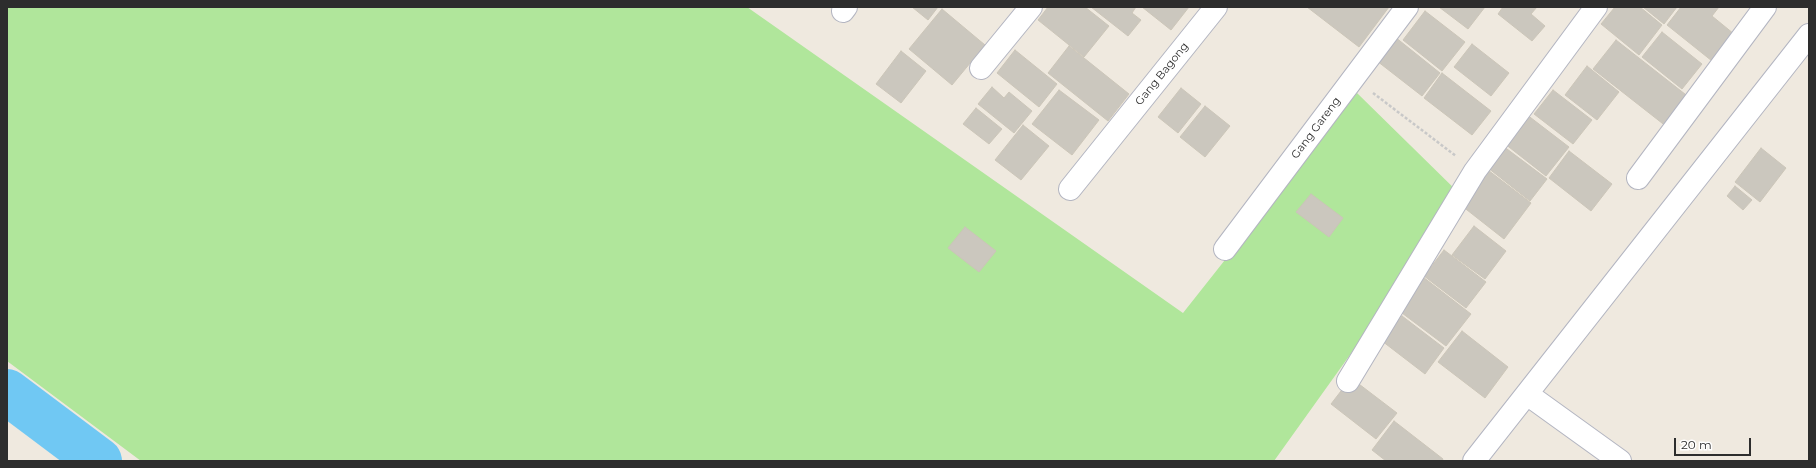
<!DOCTYPE html>
<html>
<head>
<meta charset="utf-8">
<style>
  body { margin:0 }
  #map { position:relative; width:1816px; height:468px; overflow:hidden; background:#efe9df; font-family:Montserrat,sans-serif }
  canvas { display:block }
  .frame { position:absolute; inset:0; border:8px solid #2d2d2d; pointer-events:none }
  .scale { position:absolute; left:1674px; top:438px; width:77px; height:18px; box-sizing:border-box; border:2px solid #2d2d2d; border-top:0; padding-left:5px; font-size:12px; line-height:14px; white-space:nowrap; color:#2d2d2d; -webkit-text-stroke:3px #fff; paint-order:stroke }
</style>
</head>
<body>
<div id="map">
<canvas width="1816" height="468"></canvas>
<div class="frame"></div>
<div class="scale">20 m</div>
</div>
<script>
const ctx = document.querySelector('canvas').getContext('2d');
ctx.lineJoin = 'round';
function fill(path, color) { ctx.fillStyle = color; ctx.fill(path, 'evenodd'); }
const poly = rows => new Path2D(rows.map(r => 'M' + r).join(''));
function stroke(path, color, width, dash) { ctx.strokeStyle = color; ctx.lineWidth = width; ctx.lineCap = dash ? 'butt' : 'round'; ctx.setLineDash(dash || []); ctx.stroke(path); }
function write(font, color, halo, rows, align = 'center') {
  ctx.font = font + ' Montserrat,sans-serif'; ctx.lineWidth = 3; ctx.setLineDash([]); ctx.textBaseline = 'middle'; ctx.strokeStyle = halo; ctx.fillStyle = color; for (const [text, x, y, turn = 0] of rows) {
    ctx.save(); ctx.translate(x, y); ctx.rotate((+turn || 0) * Math.PI / 180); ctx.textAlign = isNaN(turn) ? turn : align; if (halo) ctx.strokeText(text, 0, 0); ctx.fillText(text, 0, 0); ctx.restore();
  }
}
fill(poly([
  [7,7,747,7,1183,313,1357,93,1463,197,1274,461,141,461,7,361]
]), '#b0e69b');
stroke(poly([
  [7,392,99,461]
]), '#70c8f3', 46);
const building = poly([
  [912,7,938,7,928,20,912,7],
  [1048,7,1085,7,1109,26,1084,57,1038,20,1048,7],
  [1091,7,1136,7,1132,13,1141,20,1128,36,1091,7],
  [1142,7,1189,7,1171,30,1142,7],
  [1307,7,1389,7,1359,47,1307,7],
  [1439,7,1485,7,1468,29,1439,7],
  [1503,7,1537,7,1531,14,1545,26,1532,41,1498,14,1503,7],
  [1615,7,1640,7,1662,25,1639,55,1601,24,1615,7],
  [1643,7,1677,7,1664,24,1643,7],
  [1681,7,1719,7,1712,16,1734,34,1712,61,1667,25,1681,7],
  [942,9,985,45,952,85,909,49,942,9],
  [1425,11,1465,42,1442,71,1403,40,1425,11],
  [1662,32,1702,64,1682,89,1642,57,1662,32],
  [1395,37,1440,73,1422,96,1377,61,1395,37],
  [1616,40,1690,98,1667,127,1593,69,1616,40],
  [1472,44,1509,73,1491,96,1454,67,1472,44],
  [1069,46,1129,94,1108,121,1048,73,1069,46],
  [1015,50,1057,84,1039,107,997,73,1015,50],
  [901,51,926,71,901,103,876,84,901,51],
  [1587,66,1619,92,1597,120,1565,95,1587,66],
  [1442,73,1491,111,1472,135,1424,98,1442,73],
  [992,87,1004,98,1009,92,1032,111,1014,133,978,104,992,87],
  [1181,88,1201,104,1178,133,1158,117,1181,88],
  [1059,90,1099,120,1072,155,1032,124,1059,90],
  [1553,90,1592,120,1573,144,1534,114,1553,90],
  [1205,106,1230,126,1205,157,1180,137,1205,106],
  [976,108,1002,129,989,144,963,124,976,108],
  [1522,111,1569,147,1546,176,1500,140,1522,111],
  [1023,125,1049,146,1021,180,995,160,1023,125],
  [1499,143,1547,179,1530,201,1483,164,1499,143],
  [1761,148,1786,168,1760,202,1735,182,1761,148],
  [1569,151,1612,184,1591,211,1549,178,1569,151],
  [1484,167,1531,203,1504,239,1462,206,1484,167],
  [1735,186,1752,200,1743,210,1727,196,1735,186],
  [1311,194,1343,218,1329,237,1296,212,1311,194],
  [1474,226,1506,251,1485,279,1452,255,1474,226],
  [965,227,996,251,979,272,948,248,965,227],
  [1444,250,1486,282,1466,308,1424,276,1444,250],
  [1423,277,1471,314,1446,346,1398,310,1423,277],
  [1402,316,1444,348,1425,374,1382,341,1402,316],
  [1462,331,1508,367,1485,398,1438,362,1462,331],
  [1351,378,1397,413,1376,439,1331,404,1351,378],
  [1394,421,1443,459,1442,461,1386,461,1372,450,1394,421]
]);
fill(building, '#cbc7be');
stroke(building, '#cbc5b8', 1);
const minor = poly([
  [843,11,846,7],
  [981,68,1031,7],
  [1638,178,1765,7],
  [1070,189,1216,7],
  [1225,249,1407,7],
  [1348,381,1475,171,1596,7],
  [1527,394,1620,461],
  [1474,461,1809,35]
]);
stroke(minor, '#b3b5c1', 24);
stroke(poly([
  [1373,93,1456,156]
]), '#c8c8c8', 2.5, [3, 2]);
stroke(minor, '#fff', 22);
write('11px', '#2d2d2d', '#fff', [
  ["Gang Bagong",1162,74,-51],
  ["Gang Gareng",1316,128,-53]
]);
</script>
</body>
</html>
